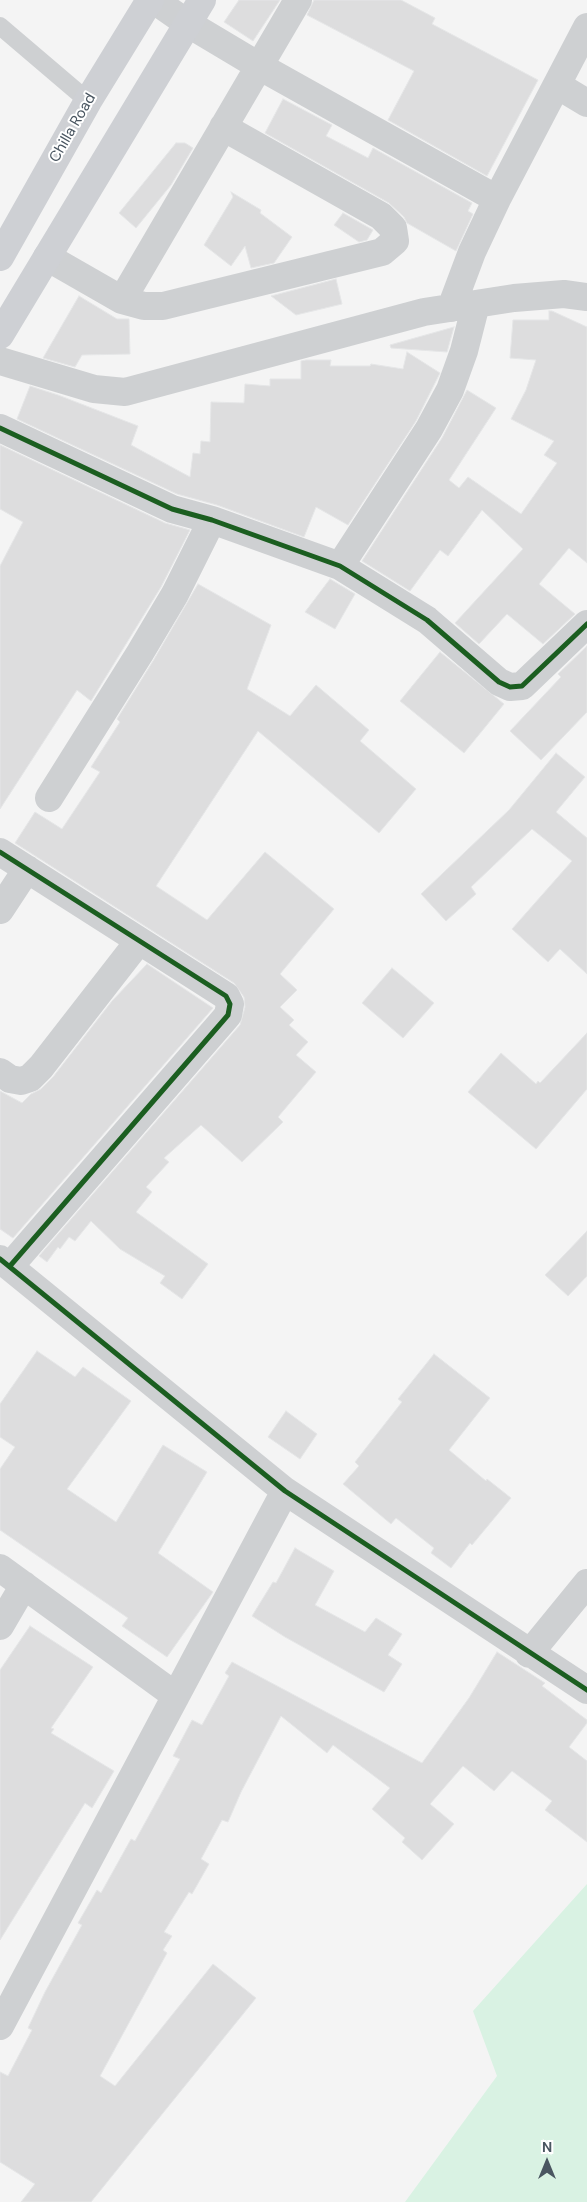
<!DOCTYPE html>
<html>
<head>
<meta charset="utf-8">
<style>
  body { margin:0 }
  #map { position:relative; width:587px; height:2202px; overflow:hidden; background:#f4f4f4; font-family:"DM Sans",sans-serif }
  canvas { display:block }
  .north { position:absolute; left:522px; top:2137px; width:50px; height:50px; -webkit-text-stroke:4px #fff; paint-order:stroke; rotate:0deg; font-size:14px; font-weight:700; line-height:20px; text-align:center; color:#4a5661 }
  .north::after { content:''; display:block; margin:auto; width:18px; height:22px; background:#4a5661; clip-path:polygon(50% 0,100% 100%,50% 72%,0 100%) }
</style>
</head>
<body>
<div id="map">
<canvas width="587" height="2202"></canvas>
<div class="north">N</div>
</div>
<script>
const ctx = document.querySelector('canvas').getContext('2d');
ctx.lineJoin = 'round';
function fill(path, color) { ctx.fillStyle = color; ctx.fill(path, 'evenodd'); }
const poly = rows => new Path2D(rows.map(r => 'M' + r).join(''));
function stroke(path, color, width, dash) { ctx.strokeStyle = color; ctx.lineWidth = width; ctx.lineCap = dash ? 'butt' : 'round'; ctx.setLineDash(dash || []); ctx.stroke(path); }
function write(font, color, halo, rows, align = 'center') {
  ctx.font = font + ' "DM Sans",sans-serif'; ctx.lineWidth = 4; ctx.setLineDash([]); ctx.textBaseline = 'middle'; ctx.strokeStyle = halo; ctx.fillStyle = color; for (const [text, x, y, turn = 0] of rows) {
    ctx.save(); ctx.translate(x, y); ctx.rotate((+turn || 0) * Math.PI / 180); ctx.textAlign = isNaN(turn) ? turn : align; if (halo) ctx.strokeText(text, 0, 0); ctx.fillText(text, 0, 0); ctx.restore();
  }
}
fill(poly([
  [587,1884,587,2202,405,2202,497,2076,473,2011]
]), '#d9f2e3');
const building = poly([
  [239,0,280,0,253,41,224,22,239,0],
  [314,0,401,0,435,18,432,24,538,80,487,176,388,120,414,71,307,15,314,0],
  [283,99,332,125,326,136,368,158,373,148,472,203,468,211,473,214,456,251,407,223,404,217,389,203,265,133,283,99],
  [176,143,185,143,193,148,171,185,136,228,119,213,176,143],
  [231,192,261,210,260,213,292,237,274,263,251,268,245,246,231,266,204,245,233,197,231,192],
  [343,213,373,230,367,240,359,242,334,225,343,213],
  [336,279,342,304,296,315,271,296,336,279],
  [79,296,117,319,129,319,130,354,82,355,75,367,43,358,79,296],
  [549,311,552,311,587,327,587,563,569,548,539,584,575,614,543,644,507,614,479,644,455,623,523,549,482,510,448,556,440,550,410,591,362,561,442,438,467,390,496,408,449,480,459,488,468,477,521,514,557,463,544,455,554,441,511,419,526,390,536,360,510,358,513,320,549,320,549,311],
  [454,327,447,352,391,348,390,345,454,327],
  [407,352,440,373,416,421,348,525,316,507,304,537,217,505,177,494,17,419,30,386,58,395,138,426,131,445,190,477,193,453,200,454,201,441,210,442,211,402,244,403,245,384,270,386,270,379,301,379,301,361,306,360,331,360,330,366,370,366,371,364,403,369,407,352],
  [0,445,165,523,190,530,161,587,91,701,77,690,0,809,0,566,23,522,0,509,0,445],
  [330,579,355,594,335,629,305,612,330,579],
  [198,584,271,625,247,689,290,716,316,685,369,730,360,741,416,789,379,833,258,731,156,886,207,920,265,852,334,909,280,974,297,990,280,1007,294,1020,289,1025,308,1042,296,1055,316,1072,278,1117,283,1122,242,1162,201,1125,164,1158,169,1162,146,1187,152,1192,136,1212,208,1264,182,1299,160,1283,165,1276,120,1249,91,1221,75,1241,69,1237,60,1249,58,1247,47,1262,39,1256,240,1025,245,1007,244,997,234,983,15,843,35,812,62,829,100,772,91,767,120,722,117,719,153,661,198,584],
  [587,646,587,712,541,760,510,731,561,677,558,674,587,646],
  [440,652,504,704,464,753,400,701,440,652],
  [556,753,585,777,556,812,587,838,587,974,560,949,548,962,512,929,572,861,532,829,471,887,476,894,446,921,421,894,509,810,556,753],
  [147,964,213,1008,13,1238,0,1229,0,1091,22,1103,31,1094,41,1089,53,1077,112,1001,147,964],
  [392,968,434,1003,403,1038,362,1003,392,968],
  [587,1033,587,1089,536,1149,468,1092,501,1053,536,1084,538,1081,540,1083,587,1033],
  [587,1231,587,1276,568,1296,545,1275,587,1231],
  [37,1351,75,1377,83,1367,131,1401,67,1489,116,1522,163,1445,207,1472,158,1553,213,1592,167,1657,122,1626,128,1618,0,1530,0,1469,15,1447,0,1437,0,1404,37,1351],
  [434,1354,490,1398,449,1450,486,1481,487,1479,511,1498,472,1545,470,1543,451,1568,431,1553,434,1548,396,1518,391,1524,343,1484,359,1466,355,1462,402,1402,398,1399,434,1354],
  [286,1411,317,1434,300,1459,268,1437,286,1411],
  [295,1548,334,1571,315,1605,365,1632,376,1618,402,1634,388,1655,402,1664,384,1692,285,1637,252,1616,273,1582,276,1583,295,1548],
  [30,1626,93,1667,51,1728,54,1729,51,1733,114,1771,92,1808,85,1803,0,1940,0,1670,30,1626],
  [497,1652,545,1683,542,1686,587,1720,587,1723,569,1747,587,1761,587,1842,545,1810,552,1801,512,1771,494,1791,463,1766,430,1804,454,1824,422,1860,402,1842,405,1838,372,1809,390,1788,333,1745,327,1753,281,1716,241,1792,228,1822,222,1820,201,1859,209,1864,192,1894,189,1892,164,1932,172,1936,163,1950,167,1953,100,2076,115,2086,213,1964,256,1998,91,2202,21,2202,35,2184,0,2162,0,2072,8,2076,32,2030,28,2028,45,1992,82,1925,78,1923,97,1890,101,1893,131,1839,135,1841,180,1759,173,1756,192,1720,202,1725,229,1676,225,1673,232,1662,422,1763,469,1698,497,1652]
]);
fill(building, '#ddddde');
stroke(building, '#e5e6e7', 1);
stroke(poly([
  [0,26,88,101]
]), '#ced0d2', 18);
stroke(poly([
  [154,0,187,23,259,66,497,199],
  [557,85,587,103],
  [47,257,122,300,144,306,163,306,382,252,395,241,393,228,381,216,223,127],
  [122,300,298,0],
  [451,308,472,252,497,199,587,27],
  [0,361,94,389,125,392,424,312,514,298,564,294,587,297],
  [0,428,172,509,212,520,340,566,427,620,499,682,510,687,522,686,587,624],
  [340,566,429,429,450,390,464,351,476,304],
  [49,798,140,653,175,594,212,520],
  [0,852,226,996,230,1004,228,1015,222,1022,10,1266],
  [0,910,27,869],
  [0,1072,10,1079,21,1081,30,1078,41,1067,139,941],
  [0,1259,285,1491,587,1690],
  [0,1568,176,1696],
  [0,1626,24,1585],
  [529,1654,587,1583],
  [0,2026,285,1491]
]), '#ced0d2', 28);
stroke(poly([
  [0,257,88,101,150,0],
  [0,335,202,0]
]), '#ced0d4', 28);
stroke(poly([
  [0,428,172,509,212,520,340,566,427,620,499,682,510,687,522,686,587,624],
  [0,852,226,996,230,1004,228,1015,222,1022,10,1266],
  [0,1259,285,1491,587,1690]
]), '#1b5e20', 5);
write('15px', '#4a5661', '#fff', [
  ["Chilla Road",73,128,-60]
]);
</script>
</body>
</html>
